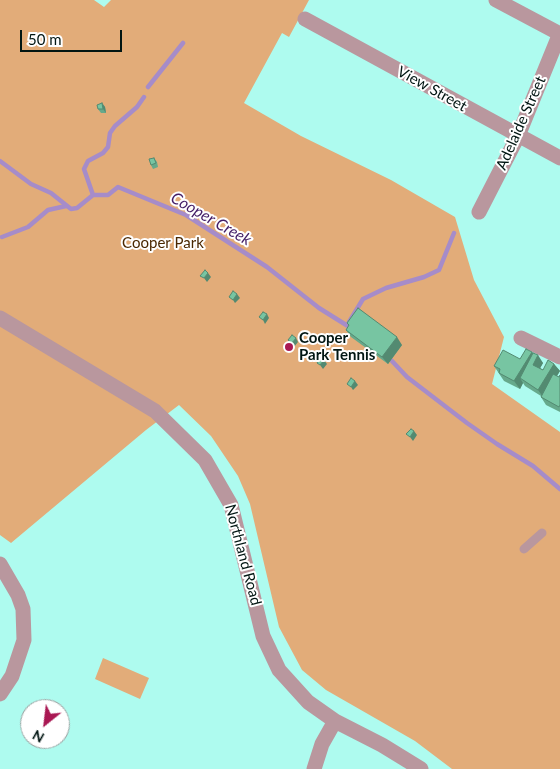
<!DOCTYPE html>
<html>
<head>
<meta charset="utf-8">
<style>
  body { margin:0 }
  #map { position:relative; width:560px; height:769px; overflow:hidden; background:#aefbef; font-family:Lato,sans-serif }
  canvas { display:block }
  .north { position:absolute; left:20px; top:699px; width:50px; height:50px; box-sizing:border-box; background:#fff; border:1px solid #9aa2a1; border-radius:50%; rotate:209deg; font-size:14px; font-weight:700; line-height:20px; text-align:center; color:#021613 }
  .north::after { content:''; display:block; margin:auto; width:18px; height:22px; background:#a91853; clip-path:polygon(50% 0,100% 100%,50% 72%,0 100%) }
  .scale { position:absolute; left:20px; top:30px; width:102px; height:22px; box-sizing:border-box; border:2px solid #021613; border-top:0; padding-left:6px; font-size:15px; line-height:18px; white-space:nowrap; color:#021613; -webkit-text-stroke:4px #fff; paint-order:stroke }
</style>
</head>
<body>
<div id="map">
<canvas width="560" height="769"></canvas>
<div class="north">N</div>
<div class="scale">50 m</div>
</div>
<script>
const ctx = document.querySelector('canvas').getContext('2d');
ctx.lineJoin = 'round';
function fill(path, color) { ctx.fillStyle = color; ctx.fill(path, 'evenodd'); }
const poly = rows => new Path2D(rows.map(r => 'M' + r).join(''));
function stroke(path, color, width, dash) { ctx.strokeStyle = color; ctx.lineWidth = width; ctx.lineCap = dash ? 'butt' : 'round'; ctx.setLineDash(dash || []); ctx.stroke(path); }
function write(font, color, halo, rows, align = 'center') {
  ctx.font = font + ' Lato,sans-serif'; ctx.lineWidth = 4; ctx.setLineDash([]); ctx.textBaseline = 'middle'; ctx.strokeStyle = halo; ctx.fillStyle = color; for (const [text, x, y, turn = 0] of rows) {
    ctx.save(); ctx.translate(x, y); ctx.rotate((+turn || 0) * Math.PI / 180); ctx.textAlign = isNaN(turn) ? turn : align; if (halo) ctx.strokeText(text, 0, 0); ctx.fillText(text, 0, 0); ctx.restore();
  }
}
fill(poly([
  [0,0,94,0,104,7,111,0,309,0,289,37,282,33,244,103,301,136,391,180,455,217,474,280,504,337,492,384,560,432,560,769,452,769,415,741,326,690,302,670,279,627,250,504,238,476,211,436,179,405,146,430,11,543,0,535],
  [103,658,149,678,140,699,95,679]
]), '#e2ac79');
stroke(poly([
  [148,87,183,43],
  [0,161,31,184,51,193,71,209,77,208,93,195],
  [93,195,108,195,118,187,186,215,267,267,319,308,351,328],
  [93,195,84,169,88,161,103,153,108,147,110,133,115,126,137,107,144,97],
  [2,237,28,227,48,210,66,206],
  [349,322,363,299,386,288,424,277,439,270,454,233],
  [392,361,407,377,467,423,497,444,533,466,560,489]
]), '#a68cc9', 4.5);
stroke(poly([
  [524,549,542,533]
]), '#b9979e', 9);
stroke(poly([
  [496,0,560,34],
  [305,19,560,158],
  [479,212,518,136,560,33],
  [0,318,155,411,205,460,231,505,263,636,279,670,308,702,335,721,382,745,421,769],
  [521,338,560,357],
  [0,564,18,595,23,609,24,640,12,676,0,694],
  [314,769,322,744,335,721]
]), '#b9979e', 15);
fill(poly([
  [102,103,105,107,106,113,101,113,98,109],
  [154,158,157,162,158,167,153,169,151,165],
  [347,323,402,345,388,364,351,337,346,330,349,326],
  [532,352,543,363,540,368,543,370,554,364,560,371,557,376,559,377,560,375,560,412,546,405,541,397,541,396,525,386,523,383,520,389,504,381,494,366,520,359]
]), '#66a98b');
fill(poly([
  [102,103,105,107,106,113,103,109],
  [208,273,211,277,207,282,204,278],
  [237,294,240,298,235,303,233,300],
  [267,314,269,318,265,324,263,320],
  [397,337,402,345,388,364,382,357],
  [296,338,298,342,294,347,292,343],
  [532,352,536,358,538,355,543,363,538,372,520,378,523,383,520,389,514,381],
  [324,360,327,364,323,369,320,365],
  [554,364,560,371,543,397,538,390],
  [355,381,358,385,353,390,351,387],
  [414,431,417,435,413,441,410,437]
]), '#538a71');
const building = poly([
  [102,103,103,109,98,109,97,105,102,103],
  [154,158,156,163,151,165,149,159,154,158],
  [205,270,208,273,204,278,200,276,205,270],
  [233,291,237,294,233,300,229,297,233,291],
  [358,308,397,337,382,357,346,330,349,325,347,323,358,308],
  [263,312,267,314,263,320,259,317,263,312],
  [292,335,296,338,292,343,288,340,292,335],
  [526,349,532,352,514,381,499,373,500,369,494,366,503,350,520,359,526,349],
  [533,353,538,355,533,365,543,370,548,360,554,364,538,390,520,378,533,353],
  [321,357,324,360,320,365,317,363,321,357],
  [553,374,559,377,560,375,560,405,559,407,541,397,553,374],
  [351,378,355,381,351,387,347,384,351,378],
  [411,429,414,431,410,437,406,434,411,429]
]);
fill(building, '#77c5a2');
stroke(building, '#538a71', 1);
for (const [x, y, r, color] of [
  [289,347,5,"#a91853"]
]) { const dot = new Path2D(); dot.arc(x, y, r, 0, 2 * Math.PI); ctx.fillStyle = color; ctx.fill(dot); stroke(dot, '#fff', 2); }
write('15px', '#021613', '#fff', [
  ["View Street",432,89,29],
  ["Adelaide Street",521,123,-66],
  ["Northland Road",243,555,75]
]);
write('15px', '#4a2700', '#fff', [
  ["Cooper Park",163,243]
]);
write('bold 15px', '#021613', '#fff', [
  ["Cooper",299,338],
  ["Park Tennis",299,355]
], 'left');
write('italic 16px', '#431d66', '#fff', [
  ["Cooper Creek",211,219,30]
]);
</script>
</body>
</html>
